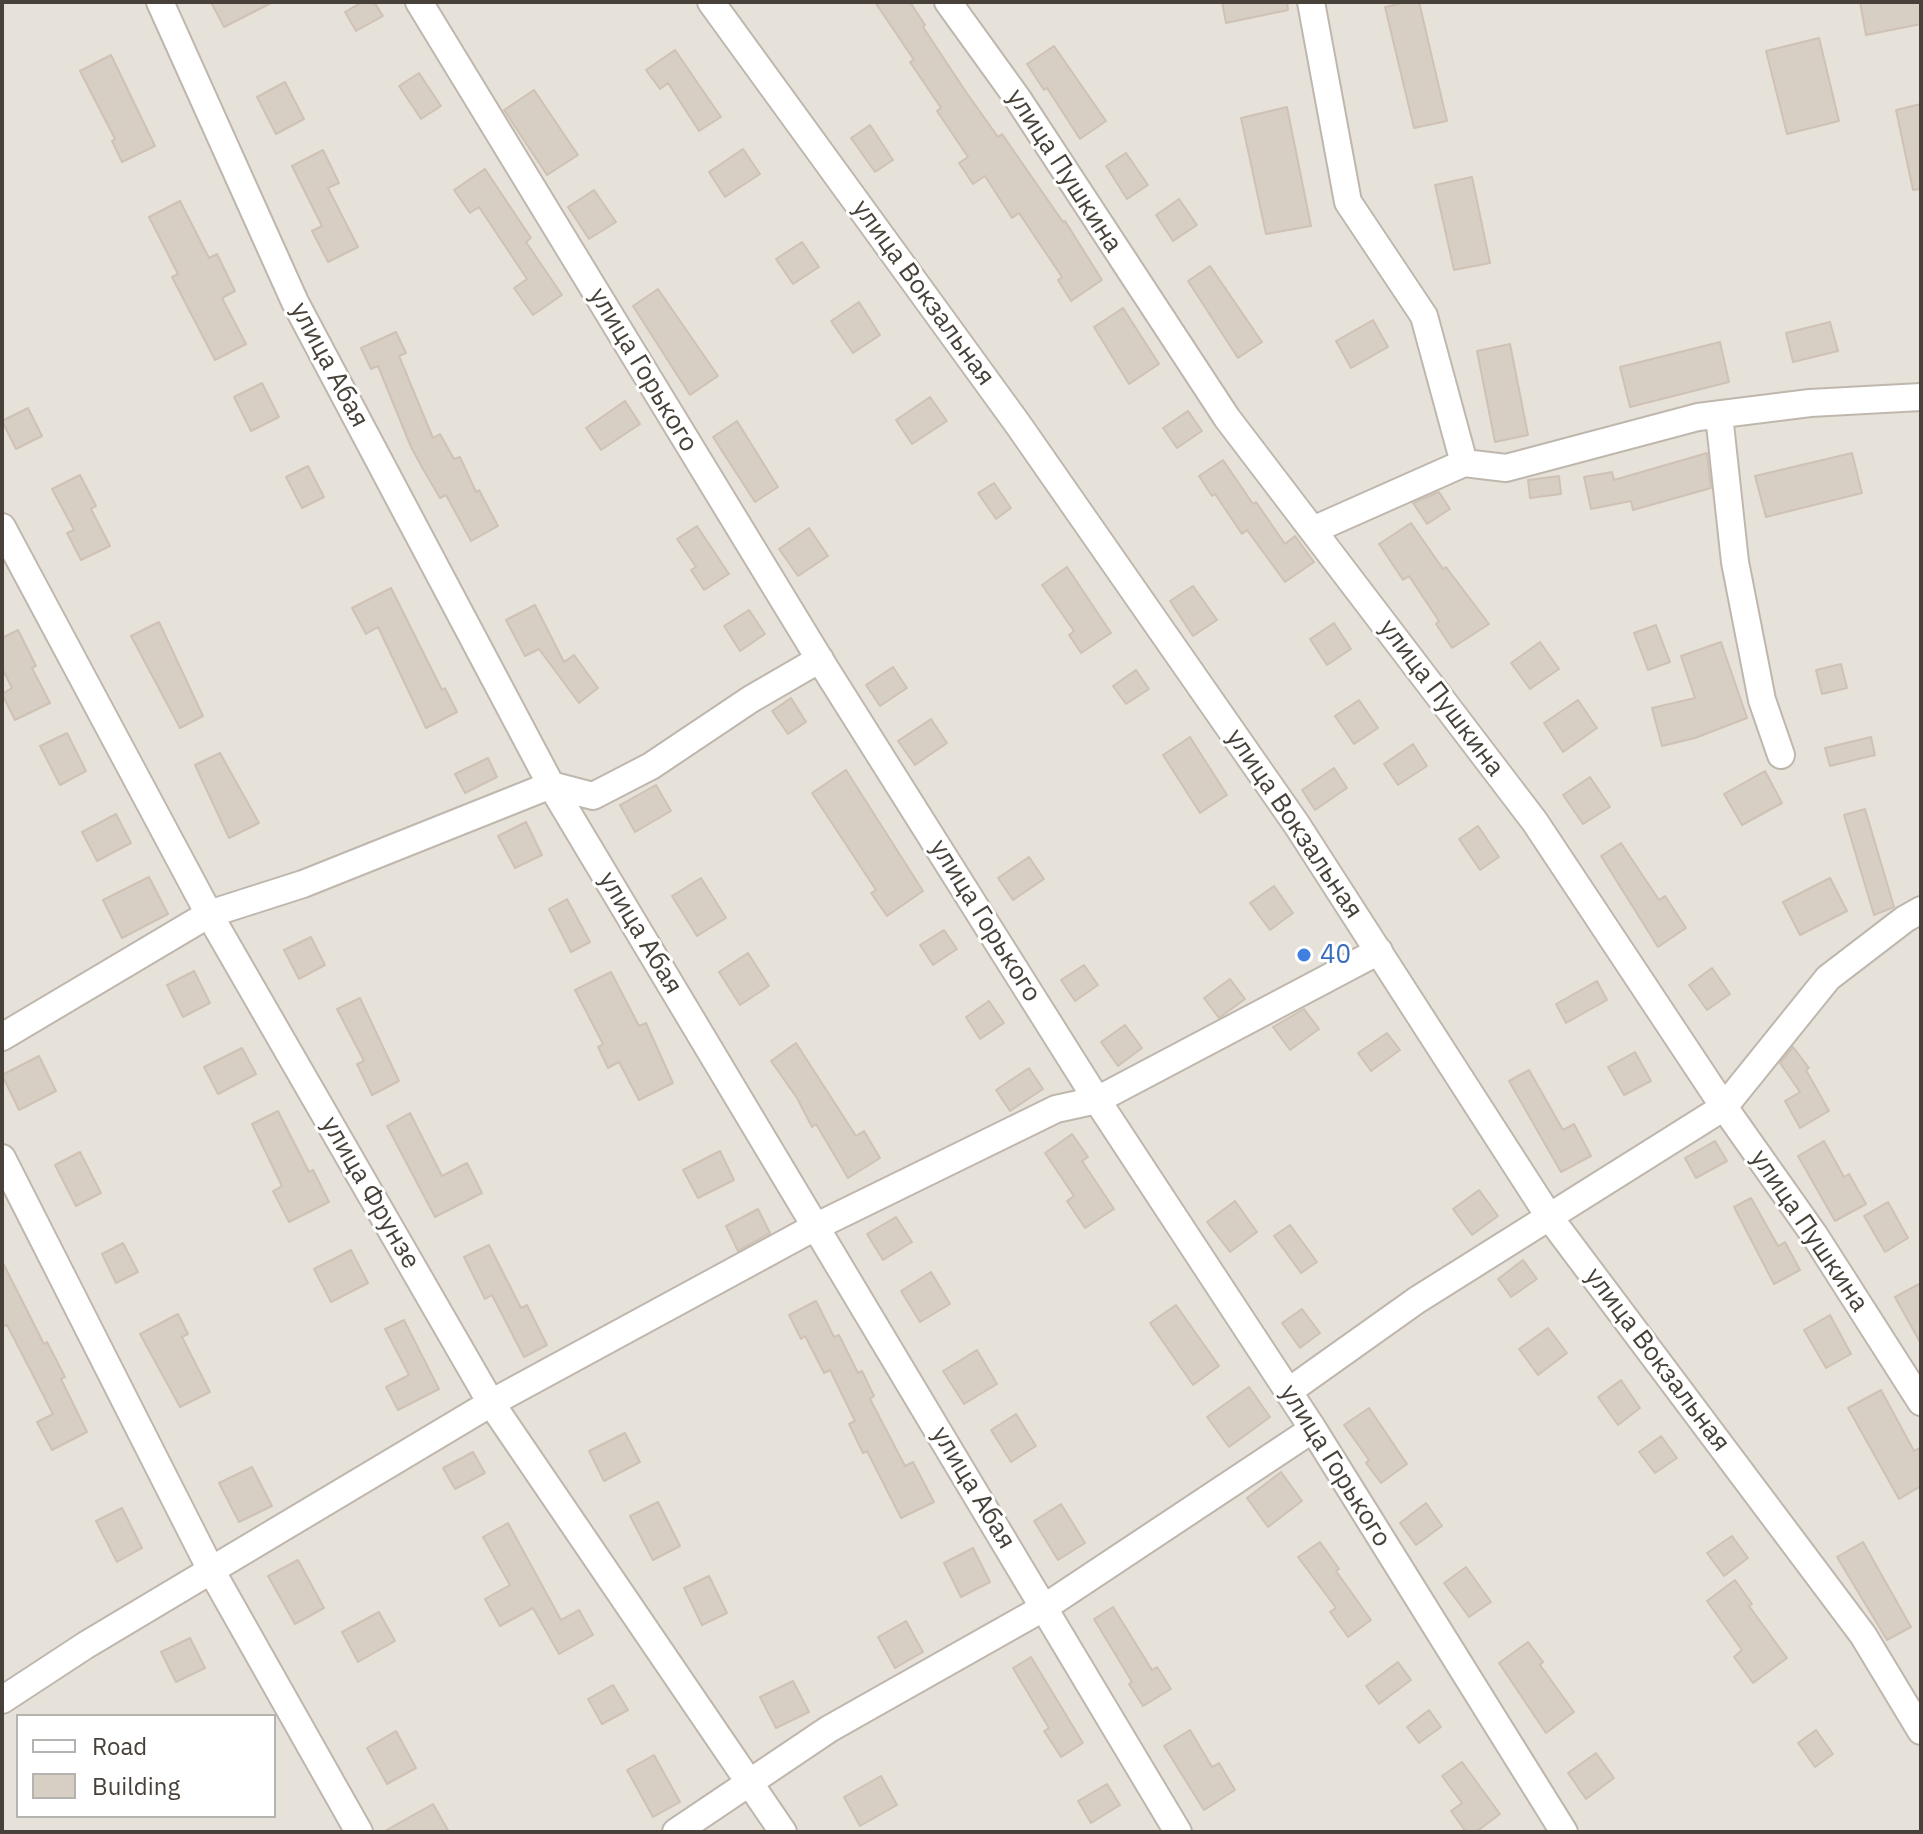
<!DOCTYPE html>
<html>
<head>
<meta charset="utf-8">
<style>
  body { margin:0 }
  #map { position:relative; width:1923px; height:1834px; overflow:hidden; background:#f4f0eb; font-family:"IBM Plex Sans",sans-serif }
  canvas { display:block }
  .frame { position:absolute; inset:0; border:4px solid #474139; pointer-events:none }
  .legend { position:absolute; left:16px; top:1714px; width:260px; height:104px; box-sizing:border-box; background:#fff; border:2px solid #b5b3b0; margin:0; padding:10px 14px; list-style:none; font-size:24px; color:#474139 }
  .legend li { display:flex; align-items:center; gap:16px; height:40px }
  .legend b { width:40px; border:2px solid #b5b3b0 }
</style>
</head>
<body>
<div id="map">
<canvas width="1923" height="1834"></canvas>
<div class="frame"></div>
<ul class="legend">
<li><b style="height:10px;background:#fff"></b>Road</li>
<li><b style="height:22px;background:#d7cec4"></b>Building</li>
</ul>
</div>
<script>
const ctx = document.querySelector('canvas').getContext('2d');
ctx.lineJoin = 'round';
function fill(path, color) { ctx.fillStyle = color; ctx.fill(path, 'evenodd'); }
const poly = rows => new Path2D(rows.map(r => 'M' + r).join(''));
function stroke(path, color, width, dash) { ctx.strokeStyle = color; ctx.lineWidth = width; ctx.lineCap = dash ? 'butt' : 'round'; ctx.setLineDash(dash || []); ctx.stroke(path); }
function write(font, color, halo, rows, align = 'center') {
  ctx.font = font + ' "IBM Plex Sans",sans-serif'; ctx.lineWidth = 6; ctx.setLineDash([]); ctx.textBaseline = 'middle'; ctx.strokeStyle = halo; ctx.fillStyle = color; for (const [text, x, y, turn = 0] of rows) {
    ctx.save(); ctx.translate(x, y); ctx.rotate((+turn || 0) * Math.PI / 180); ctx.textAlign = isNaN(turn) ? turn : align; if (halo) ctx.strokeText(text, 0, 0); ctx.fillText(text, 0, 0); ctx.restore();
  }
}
fill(poly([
  [2,2,1921,2,1921,1832,2,1832],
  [18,1716,274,1716,274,1816,18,1816]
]), '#e7e2d9');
const building = poly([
  [211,2,273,2,224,27,211,2],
  [362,2,374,2,383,16,356,31,345,12,362,2],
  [875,2,910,2,925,25,923,27,966,92,998,137,1002,134,1063,222,1065,221,1102,280,1071,301,1058,280,1062,277,1019,213,1012,218,985,176,973,184,959,163,968,157,937,111,941,108,910,62,914,60,875,2],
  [1222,2,1287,2,1288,10,1226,23,1222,2],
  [1407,2,1419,2,1447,121,1414,128,1385,7,1407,2],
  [1860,2,1921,2,1921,24,1866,35,1860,2],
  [1819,38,1839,121,1787,134,1766,51,1819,38],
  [1054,46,1106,121,1080,139,1047,88,1044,90,1027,64,1054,46],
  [675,50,721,117,699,131,668,83,660,89,646,70,675,50],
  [111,55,155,146,122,162,112,141,115,139,80,71,111,55],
  [419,73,441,106,421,119,399,86,419,73],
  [285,82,304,119,276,134,257,97,285,82],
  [534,90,578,155,547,175,504,110,534,90],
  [1921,104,1921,189,1913,190,1896,110,1921,104],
  [1287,107,1311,226,1266,234,1241,118,1287,107],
  [870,125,893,160,875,172,851,138,870,125],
  [743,149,760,174,725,197,709,172,743,149],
  [323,150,339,183,328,188,358,247,328,262,312,231,322,226,292,166,323,150],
  [1126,153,1148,185,1127,199,1106,166,1126,153],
  [485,169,531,238,526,242,562,295,533,315,514,288,527,279,479,207,470,213,454,190,485,169],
  [1472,177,1490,263,1454,270,1435,185,1472,177],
  [594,190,616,222,589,239,568,207,594,190],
  [1179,199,1197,225,1173,241,1156,215,1179,199],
  [180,201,209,258,217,254,235,291,222,298,246,344,215,360,172,277,178,274,149,217,180,201],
  [802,242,819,267,793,284,776,259,802,242],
  [1210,266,1262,342,1238,358,1188,281,1210,266],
  [658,289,718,376,690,395,633,306,658,289],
  [859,302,880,335,853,353,831,321,859,302],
  [1123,308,1159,364,1129,384,1094,327,1123,308],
  [1373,320,1388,347,1351,368,1336,341,1373,320],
  [1830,322,1838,351,1793,362,1786,333,1830,322],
  [396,332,406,353,399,356,433,438,440,434,454,459,460,457,476,492,479,490,498,526,471,541,446,495,440,498,423,469,411,447,378,366,371,369,361,348,396,332],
  [1720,342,1729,382,1630,407,1620,367,1720,342],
  [1510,344,1528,435,1495,442,1477,351,1510,344],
  [262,383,279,417,251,431,234,397,262,383],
  [930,397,947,421,912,444,896,420,930,397],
  [625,401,640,424,601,450,586,428,625,401],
  [28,408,42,436,16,449,2,421,28,408],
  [1188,411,1202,431,1177,448,1163,428,1188,411],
  [737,421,778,487,755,502,713,437,737,421],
  [1707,453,1711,488,1633,510,1631,501,1591,509,1584,477,1612,472,1614,480,1707,453],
  [1852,453,1862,493,1766,517,1755,476,1852,453],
  [1223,460,1253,504,1256,502,1285,544,1295,536,1314,562,1285,582,1247,530,1242,534,1215,494,1212,496,1199,476,1223,460],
  [308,466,324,497,302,508,286,477,308,466],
  [80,475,96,506,91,509,110,546,81,560,67,533,74,530,52,489,80,475],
  [1559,476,1561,494,1530,498,1528,480,1559,476],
  [994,483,1011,508,996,519,978,493,994,483],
  [1439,492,1450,509,1427,524,1413,503,1439,492],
  [1411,523,1443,569,1446,567,1489,624,1452,648,1436,624,1439,621,1409,576,1403,580,1379,544,1411,523],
  [697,526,729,574,704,590,691,570,696,567,677,539,697,526],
  [809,528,828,556,798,576,779,549,809,528],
  [1067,567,1111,633,1081,653,1069,635,1074,631,1042,585,1067,567],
  [1193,586,1217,620,1193,636,1170,601,1193,586],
  [391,588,442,690,445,688,457,712,426,728,378,627,366,634,352,608,391,588],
  [535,605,564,662,574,655,598,688,579,703,539,649,525,656,506,620,535,605],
  [749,610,765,634,740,651,724,626,749,610],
  [159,622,203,716,180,728,131,636,159,622],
  [1334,623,1351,649,1327,665,1310,639,1334,623],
  [1656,625,1670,662,1648,670,1634,633,1656,625],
  [18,630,36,666,32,668,50,703,15,720,2,694,12,688,2,668,2,638,18,630],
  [1540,642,1559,669,1530,689,1511,663,1540,642],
  [1721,642,1747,718,1695,738,1662,746,1652,708,1695,698,1681,656,1721,642],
  [1841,664,1847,688,1822,694,1816,670,1841,664],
  [893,667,907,688,880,706,866,685,893,667],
  [1136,670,1149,689,1126,704,1113,686,1136,670],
  [791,698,806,722,788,734,772,711,791,698],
  [1359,700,1378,728,1354,744,1335,716,1359,700],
  [1578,700,1597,728,1563,752,1544,723,1578,700],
  [931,719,947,743,915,765,898,741,931,719],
  [67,733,86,771,60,785,40,746,67,733],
  [1190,737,1227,795,1200,813,1163,755,1190,737],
  [1871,737,1875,755,1830,766,1825,748,1871,737],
  [1413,744,1427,766,1398,785,1384,764,1413,744],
  [220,753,259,823,229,838,195,765,220,753],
  [488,758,497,777,465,793,455,774,488,758],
  [1334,768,1347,788,1315,810,1302,790,1334,768],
  [846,770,923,891,887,916,871,893,876,890,812,793,846,770],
  [1765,771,1782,803,1742,825,1724,794,1765,771],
  [1590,777,1610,807,1583,824,1563,795,1590,777],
  [656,785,671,811,635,832,620,805,656,785],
  [1865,809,1894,907,1874,915,1844,815,1865,809],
  [116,814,131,843,97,861,82,832,116,814],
  [526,822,542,855,515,868,498,836,526,822],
  [1478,826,1499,857,1480,870,1459,839,1478,826],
  [1621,843,1659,900,1665,896,1686,928,1658,947,1601,856,1621,843],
  [1029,857,1044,879,1013,900,998,878,1029,857],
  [149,877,168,914,122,938,103,900,149,877],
  [701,878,726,918,697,936,672,896,701,878],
  [1830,878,1847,911,1800,935,1783,902,1830,878],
  [1274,886,1293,913,1270,930,1250,903,1274,886],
  [567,899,590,942,571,952,549,909,567,899],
  [944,930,957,949,933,965,920,945,944,930],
  [311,937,325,965,299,979,284,950,311,937],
  [748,953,769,986,740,1005,719,972,748,953],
  [1084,965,1098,985,1075,1001,1061,980,1084,965],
  [1712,968,1730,994,1707,1010,1689,985,1712,968],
  [194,971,210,1003,183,1017,167,985,194,971],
  [611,972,639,1026,646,1023,673,1083,639,1100,619,1062,608,1068,598,1047,603,1044,575,990,611,972],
  [1230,979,1245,999,1219,1018,1204,998,1230,979],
  [1597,981,1607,1000,1566,1023,1556,1004,1597,981],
  [360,998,399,1081,372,1095,357,1064,364,1061,337,1009,360,998],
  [989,1001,1004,1023,980,1039,966,1017,989,1001],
  [1304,1009,1319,1029,1290,1050,1273,1027,1304,1009],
  [1125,1025,1142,1048,1118,1066,1101,1042,1125,1025],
  [1387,1033,1400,1050,1371,1071,1358,1053,1387,1033],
  [796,1043,856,1136,864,1131,880,1158,848,1178,816,1124,812,1127,797,1098,771,1061,796,1043],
  [1793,1047,1809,1068,1806,1070,1829,1111,1800,1128,1785,1101,1800,1092,1780,1063,1793,1047],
  [242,1048,256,1074,218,1094,204,1067,242,1048],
  [1635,1052,1651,1081,1624,1095,1608,1067,1635,1052],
  [39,1056,56,1091,19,1110,2,1075,39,1056],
  [1029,1068,1043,1089,1010,1111,996,1090,1029,1068],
  [1529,1070,1563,1130,1574,1124,1591,1156,1561,1172,1509,1081,1529,1070],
  [278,1111,309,1172,313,1170,329,1202,289,1222,273,1191,282,1186,252,1124,278,1111],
  [410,1113,442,1176,467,1163,482,1193,435,1217,387,1126,410,1113],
  [1072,1134,1088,1157,1082,1161,1114,1209,1085,1228,1067,1201,1074,1196,1045,1153,1072,1134],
  [1715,1141,1727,1161,1696,1178,1685,1158,1715,1141],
  [1824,1141,1844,1177,1849,1174,1866,1204,1835,1221,1798,1156,1824,1141],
  [720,1151,734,1180,698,1198,683,1170,720,1151],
  [80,1152,101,1193,76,1206,55,1165,80,1152],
  [1479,1190,1498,1216,1472,1235,1453,1209,1479,1190],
  [1751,1198,1778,1246,1785,1242,1800,1270,1774,1284,1734,1207,1751,1198],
  [1235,1201,1257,1232,1230,1252,1207,1222,1235,1201],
  [1888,1202,1908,1238,1885,1252,1864,1216,1888,1202],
  [758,1209,770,1233,738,1251,726,1226,758,1209],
  [896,1217,912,1242,883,1260,867,1234,896,1217],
  [1290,1225,1317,1262,1301,1273,1274,1236,1290,1225],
  [123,1243,138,1272,116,1283,102,1254,123,1243],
  [489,1245,521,1308,527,1305,547,1345,524,1357,492,1295,485,1299,464,1257,489,1245],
  [351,1250,368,1283,331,1302,314,1269,351,1250],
  [1523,1260,1537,1279,1511,1297,1498,1279,1523,1260],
  [2,1261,44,1344,47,1342,65,1377,61,1379,87,1432,52,1450,37,1422,53,1414,7,1325,2,1327,2,1261],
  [931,1272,950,1304,920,1322,901,1291,931,1272],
  [1921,1283,1921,1344,1895,1297,1921,1283],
  [816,1301,834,1337,839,1335,858,1373,862,1371,874,1396,870,1399,905,1466,913,1462,934,1502,901,1518,867,1451,863,1453,849,1424,855,1421,830,1370,824,1373,805,1336,801,1339,789,1315,816,1301],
  [1176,1305,1219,1366,1193,1385,1150,1323,1176,1305],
  [1302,1309,1320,1333,1300,1348,1282,1323,1302,1309],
  [178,1314,188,1334,182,1337,210,1392,180,1407,140,1334,178,1314],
  [1830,1315,1851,1354,1826,1368,1804,1330,1830,1315],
  [404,1320,439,1389,398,1410,386,1387,409,1375,385,1329,404,1320],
  [1548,1328,1567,1353,1538,1375,1519,1349,1548,1328],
  [977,1350,997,1384,964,1404,943,1371,977,1350],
  [1621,1380,1640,1408,1618,1425,1598,1397,1621,1380],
  [1249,1387,1270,1417,1229,1447,1207,1417,1249,1387],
  [1881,1390,1914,1451,1921,1447,1921,1486,1899,1499,1848,1408,1881,1390],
  [1369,1408,1407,1464,1381,1483,1366,1463,1369,1460,1344,1425,1369,1408],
  [1016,1414,1036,1446,1011,1462,991,1430,1016,1414],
  [625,1433,640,1462,604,1481,589,1451,625,1433],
  [1661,1436,1677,1458,1655,1473,1639,1452,1661,1436],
  [473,1452,485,1473,455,1489,443,1468,473,1452],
  [252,1467,272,1506,239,1522,219,1483,252,1467],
  [1281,1472,1302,1501,1268,1527,1247,1498,1281,1472],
  [658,1502,680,1546,653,1560,630,1516,658,1502],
  [1426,1503,1442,1526,1416,1545,1400,1523,1426,1503],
  [1061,1504,1085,1543,1058,1560,1034,1521,1061,1504],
  [122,1508,142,1548,117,1562,96,1521,122,1508],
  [508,1523,561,1620,579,1610,593,1635,559,1654,533,1608,500,1626,485,1599,510,1585,483,1537,508,1523],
  [1732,1536,1748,1558,1724,1576,1707,1553,1732,1536],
  [1320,1542,1339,1569,1336,1571,1371,1620,1348,1637,1330,1612,1336,1608,1298,1557,1320,1542],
  [1863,1542,1911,1627,1887,1640,1837,1557,1863,1542],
  [973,1548,990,1582,961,1597,944,1563,973,1548],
  [298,1560,324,1608,295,1624,268,1576,298,1560],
  [1466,1567,1491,1602,1469,1617,1444,1583,1466,1567],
  [709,1576,727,1613,702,1625,684,1588,709,1576],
  [1735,1580,1752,1604,1749,1606,1787,1658,1753,1683,1734,1657,1742,1650,1707,1601,1735,1580],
  [1113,1607,1152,1670,1157,1667,1171,1689,1143,1706,1129,1684,1132,1682,1094,1619,1113,1607],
  [379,1612,395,1641,358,1662,342,1632,379,1612],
  [906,1621,923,1652,895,1668,878,1637,906,1621],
  [190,1638,205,1668,176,1682,161,1652,190,1638],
  [1528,1642,1543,1662,1540,1665,1574,1712,1546,1733,1499,1663,1528,1642],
  [1031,1657,1083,1743,1061,1757,1044,1731,1049,1728,1013,1668,1031,1657],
  [1398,1662,1411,1680,1379,1704,1366,1686,1398,1662],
  [793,1681,809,1712,776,1728,760,1697,793,1681],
  [613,1685,628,1710,602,1724,588,1699,613,1685],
  [1429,1710,1441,1727,1419,1743,1407,1727,1429,1710],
  [1190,1730,1212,1767,1219,1763,1235,1790,1204,1810,1164,1746,1190,1730],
  [1816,1730,1833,1754,1815,1767,1798,1743,1816,1730],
  [396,1731,416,1768,387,1784,367,1748,396,1731],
  [1596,1753,1614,1778,1586,1799,1568,1773,1596,1753],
  [654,1755,680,1802,653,1817,627,1770,654,1755],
  [1462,1762,1500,1814,1476,1832,1466,1832,1451,1811,1462,1803,1442,1776,1462,1762],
  [881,1776,897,1805,860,1826,844,1797,881,1776],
  [1107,1784,1120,1805,1091,1823,1078,1801,1107,1784],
  [433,1804,449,1832,383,1832,433,1804]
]);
fill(building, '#d7cec4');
stroke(building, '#cfc2b5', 2);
const minor = poly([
  [160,2,295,302,551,785,1178,1832],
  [419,2,825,668,1097,1100,1313,1429,1564,1832],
  [711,2,1017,423,1297,825,1550,1218,1863,1635,1921,1731],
  [948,2,1018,99,1227,418,1535,822,1724,1107,1815,1236,1921,1402],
  [1311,2,1348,202,1424,316,1464,463],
  [1719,415,1735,562,1762,700,1781,755],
  [2,527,209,914,491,1403,783,1832],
  [1313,530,1464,463,1506,468,1698,417,1810,403,1921,397],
  [2,1037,209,914,303,884,551,785,593,796,651,766,751,699,820,659],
  [2,1158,211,1570,359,1832],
  [1289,1391,1417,1300,1724,1107,1828,978,1905,919,1921,910],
  [2,1700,86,1645,491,1403,815,1227,1056,1109,1097,1100,1379,951],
  [676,1832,829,1729,1045,1607,1313,1429]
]);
stroke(minor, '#bfb7ae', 30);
stroke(minor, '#fff', 26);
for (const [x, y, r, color] of [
  [1304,955,8,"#3f7fe0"]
]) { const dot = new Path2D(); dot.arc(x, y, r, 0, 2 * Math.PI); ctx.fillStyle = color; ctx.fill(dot); stroke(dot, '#fff', 3); }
write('26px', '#474139', '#fff', [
  ["улица Пушкина",1064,171,57],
  ["улица Вокзальная",923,293,54],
  ["улица Абая",329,365,62],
  ["улица Горького",643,370,59],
  ["улица Пушкина",1441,698,53],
  ["улица Вокзальная",1294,824,56],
  ["улица Горького",985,921,58],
  ["улица Абая",640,933,59],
  ["улица Фрунзе",370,1193,60],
  ["улица Пушкина",1809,1231,56],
  ["улица Вокзальная",1657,1360,53],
  ["улица Горького",1335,1466,58],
  ["улица Абая",973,1488,59]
]);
write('26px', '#366cbe', '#fff', [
  ["40",1320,955]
], 'left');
</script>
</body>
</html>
